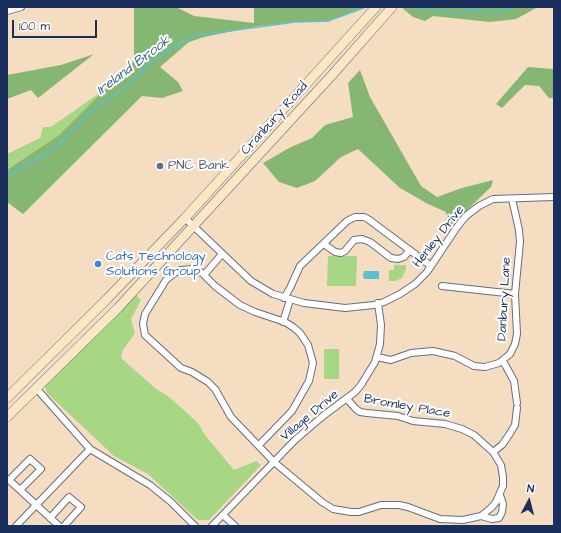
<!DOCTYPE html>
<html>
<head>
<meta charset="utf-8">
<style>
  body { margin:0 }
  #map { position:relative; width:561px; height:533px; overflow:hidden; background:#f5ddc2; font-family:"Architects Daughter",sans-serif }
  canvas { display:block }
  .frame { position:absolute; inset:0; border:8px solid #1b2f5e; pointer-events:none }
  .north { position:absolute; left:509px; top:481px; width:40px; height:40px; -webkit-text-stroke:3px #fff; paint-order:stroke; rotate:7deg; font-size:11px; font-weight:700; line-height:16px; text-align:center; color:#1b2f5e }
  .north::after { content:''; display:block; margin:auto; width:14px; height:18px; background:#1b2f5e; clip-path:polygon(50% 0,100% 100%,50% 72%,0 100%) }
  .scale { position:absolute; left:12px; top:20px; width:85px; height:18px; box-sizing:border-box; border:2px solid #1b2f5e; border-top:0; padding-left:5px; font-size:12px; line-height:14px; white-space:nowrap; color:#1b2f5e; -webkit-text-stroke:3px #fff; paint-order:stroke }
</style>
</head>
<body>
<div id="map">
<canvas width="561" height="533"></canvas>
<div class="frame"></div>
<div class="north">N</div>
<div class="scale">100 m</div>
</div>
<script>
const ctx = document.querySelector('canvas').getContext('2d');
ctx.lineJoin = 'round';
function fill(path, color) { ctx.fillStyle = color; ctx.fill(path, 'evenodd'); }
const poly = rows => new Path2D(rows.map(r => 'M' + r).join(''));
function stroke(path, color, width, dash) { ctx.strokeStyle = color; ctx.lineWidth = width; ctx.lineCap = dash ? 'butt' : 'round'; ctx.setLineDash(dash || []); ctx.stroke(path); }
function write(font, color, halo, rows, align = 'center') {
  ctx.font = font + ' "Architects Daughter",sans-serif'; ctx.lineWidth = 4; ctx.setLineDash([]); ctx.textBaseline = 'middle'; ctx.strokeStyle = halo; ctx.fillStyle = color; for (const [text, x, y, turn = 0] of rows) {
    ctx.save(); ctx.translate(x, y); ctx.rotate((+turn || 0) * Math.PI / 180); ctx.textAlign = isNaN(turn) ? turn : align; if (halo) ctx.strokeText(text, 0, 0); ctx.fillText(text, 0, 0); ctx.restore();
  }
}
fill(poly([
  [111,85,59,135,7,170,7,154,40,138,43,127,51,127],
  [328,256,357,256,356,286,327,286],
  [394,265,406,265,406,269,402,278,395,281,389,281,389,270,394,270],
  [136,295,141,300,131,319,135,333,123,350,121,358,155,388,168,396,198,423,205,435,234,470,256,461,261,465,209,520,198,520,148,474,114,456,47,393,45,387,48,380],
  [324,349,339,349,339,379,324,379]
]), '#a7d684');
fill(poly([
  [134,7,176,7,194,16,254,23,254,7,366,7,328,21,294,22,258,26,204,37,189,42,160,67,178,82,183,91,162,98,142,96,23,214,7,202,7,170,59,135,134,61],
  [401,7,538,7,516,19,490,22,433,16,425,21,413,17],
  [94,54,38,98,31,90,7,99,7,75,61,65],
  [528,67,554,69,554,98,549,98,539,86,525,85,502,108,496,104],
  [360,70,370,97,421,186,437,197,462,188,493,180,491,187,447,229,446,212,428,204,400,188,358,149,341,157,315,181,297,188,279,182,263,163,291,147,312,138,325,125,353,117,348,83]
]), '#85b772');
fill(poly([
  [364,271,379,271,379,279,364,279,363,276]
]), '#58c1d5');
stroke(poly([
  [412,7,450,13,475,10,496,13,513,7],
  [7,177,57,147,92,111,127,86,151,62,192,36,295,22,328,21,366,7]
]), '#58c1d5', 1.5);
const minor = poly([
  [7,11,21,7],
  [185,218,251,281,273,294,304,303,345,308,374,305,384,302,400,294,415,284,427,272,457,227,466,216,479,206,493,199,554,197],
  [324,244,335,252,341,253,345,251,354,240,362,239,370,242,391,258,398,259,404,257,410,250],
  [204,275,222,254],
  [442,286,515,294],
  [284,298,290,288,300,266,347,221,355,217,364,217,368,219,431,266],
  [283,322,290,300],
  [377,357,391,360,411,353,433,351,455,356,474,366,485,367,499,363,510,354,515,344,517,334,515,294,520,242,519,230,512,199],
  [503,361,514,381,517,403],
  [36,388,90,449,150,485,171,502,195,526],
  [259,445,292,411,309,381,313,363,308,345,300,333,293,327,285,322,255,312,240,305,215,286,202,273,192,269,181,270,176,272,166,280,145,314,143,324,145,335,181,368,192,372,208,382,215,389,231,417,274,462,322,502,333,509,351,512,359,512,381,505,399,505,408,507,440,519,463,520,481,516,491,508,496,502,503,486,503,477,501,465,493,452,474,435,462,429,445,424,413,421,398,416,367,413,360,412,356,409,347,399],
  [493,452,502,445,509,435,515,425,517,408],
  [30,459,41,469,20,490,9,480,30,459],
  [20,490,59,526],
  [223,515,235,526],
  [481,516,492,519,499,518,502,512,503,504,500,495],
  [50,518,69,497,81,507,64,526],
  [16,526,90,449],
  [212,526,295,440,323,416,355,392,361,385,375,362,380,344,381,325,378,303]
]);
const secondary = poly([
  [7,398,107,299,185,218,376,7],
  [7,417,118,308,333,74,392,7]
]);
stroke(minor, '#676c81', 8);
stroke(secondary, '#676c81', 10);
stroke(minor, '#fff', 6);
stroke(secondary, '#fae7c3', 9);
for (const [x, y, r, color] of [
  [160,166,4,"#5c6f8a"],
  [98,264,4,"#3f7fe0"]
]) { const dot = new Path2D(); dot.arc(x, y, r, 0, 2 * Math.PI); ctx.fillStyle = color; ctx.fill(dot); stroke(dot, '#fff', 1.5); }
write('13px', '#1b2f5e', '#fff', [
  ["Cranbury Road",275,119,-48],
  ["Henley Drive",439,237,-52],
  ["Danbury Lane",505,299,-87],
  ["Bromley Place",407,407,10],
  ["Village Drive",310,416,-40]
]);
write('13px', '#4e5e75', '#fff', [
  ["PNC Bank",168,166]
], 'left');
write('13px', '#366cbe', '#fff', [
  ["Cats Technology",106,257],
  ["Solutions Group",106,272]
], 'left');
write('italic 14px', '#306288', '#fff', [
  ["Ireland Brook",134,66,-37]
]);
</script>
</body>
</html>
